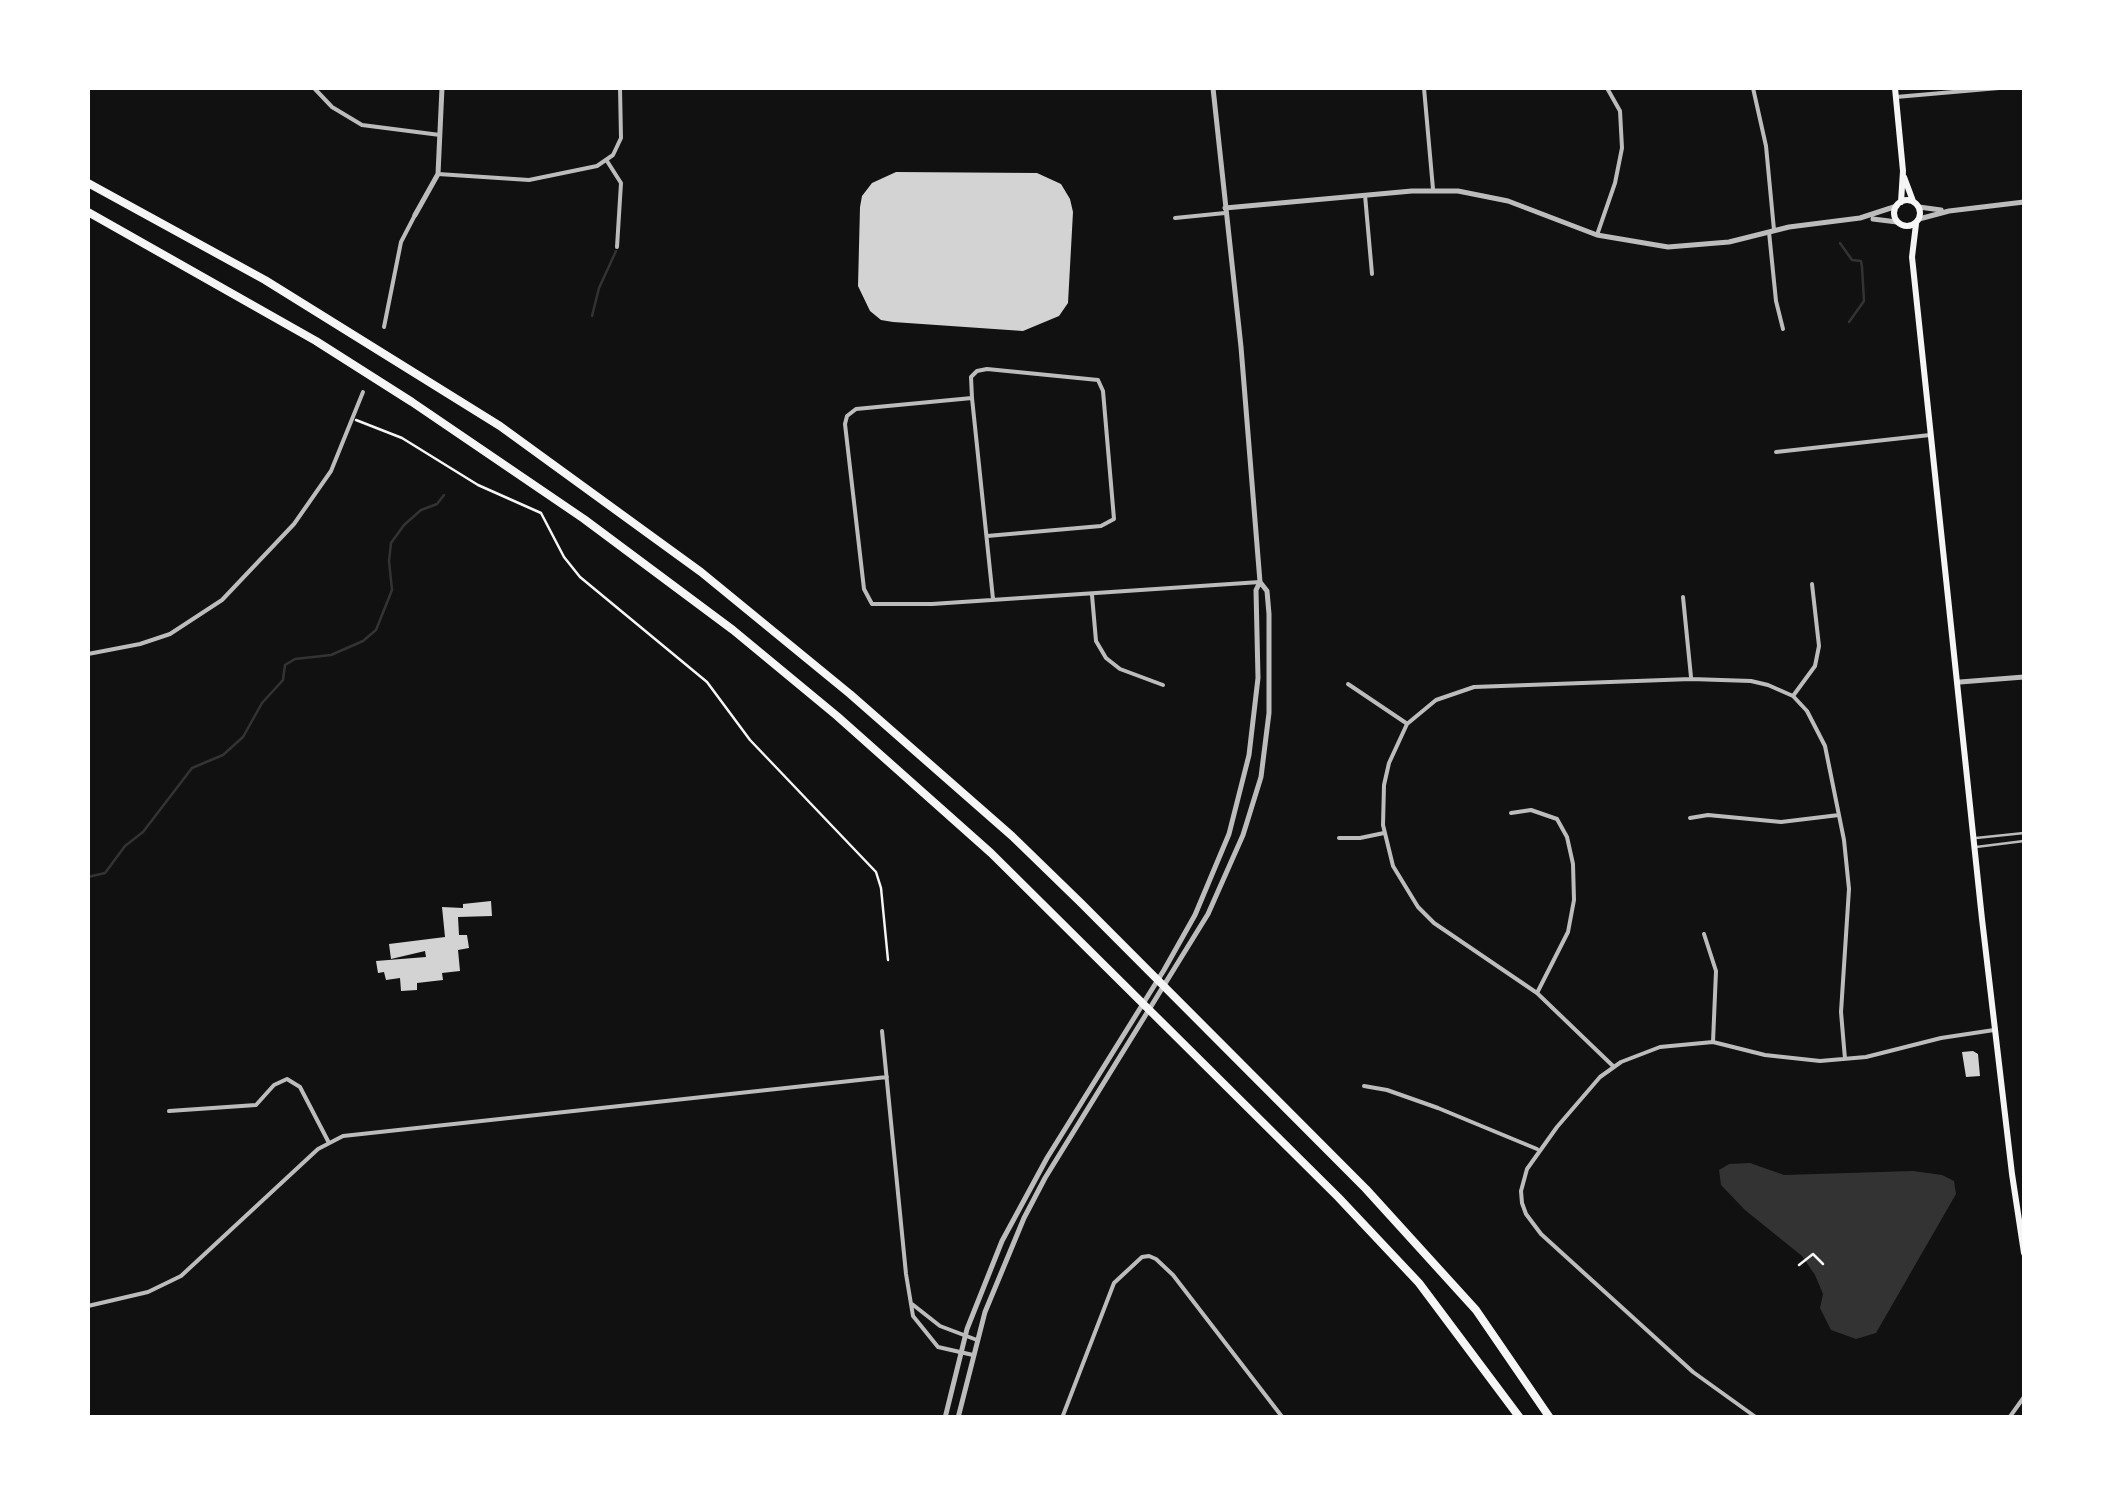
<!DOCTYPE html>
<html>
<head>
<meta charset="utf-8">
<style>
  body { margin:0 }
  #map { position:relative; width:2112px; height:1505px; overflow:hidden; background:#111; font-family:"Sofia Sans Condensed",sans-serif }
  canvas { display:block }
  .frame { position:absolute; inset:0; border:90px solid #fff; pointer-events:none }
</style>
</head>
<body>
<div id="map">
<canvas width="2112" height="1505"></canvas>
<div class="frame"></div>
</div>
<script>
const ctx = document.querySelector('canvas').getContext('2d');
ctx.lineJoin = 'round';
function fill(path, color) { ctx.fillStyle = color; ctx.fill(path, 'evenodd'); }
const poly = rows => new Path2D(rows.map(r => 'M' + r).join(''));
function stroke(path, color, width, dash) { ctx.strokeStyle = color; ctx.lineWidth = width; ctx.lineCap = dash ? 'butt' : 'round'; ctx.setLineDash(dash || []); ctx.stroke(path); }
fill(poly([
  [1750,1163,1784,1175,1913,1171,1942,1175,1954,1181,1956,1194,1876,1333,1856,1339,1831,1330,1820,1308,1823,1294,1815,1275,1802,1256,1745,1210,1721,1185,1719,1170,1729,1164]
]), '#333');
stroke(poly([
  [1840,243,1852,260,1861,261,1862,267,1864,301,1849,322],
  [592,316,599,288,616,251],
  [88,877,105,873,125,846,143,832,192,768,223,755,243,737,262,703,283,680,285,665,295,659,331,655,363,641,376,630,392,590,389,561,391,543,404,525,421,510,437,504,444,495]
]), '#333', 2.5);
fill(poly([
  [896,172,1037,173,1061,184,1070,199,1073,212,1068,303,1059,316,1023,331,893,322,881,320,870,311,858,286,860,207,862,196,872,183],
  [491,901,492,916,458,917,459,935,467,935,469,948,458,950,460,971,442,973,443,980,417,983,417,990,401,991,400,978,386,980,384,972,378,973,376,961,426,957,425,951,391,959,389,944,445,937,442,907,463,908,463,904],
  [1973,1051,1978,1054,1980,1076,1966,1077,1962,1052]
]), '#d3d3d3');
stroke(poly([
  [356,420,402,438,478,485,541,513,564,557,580,577,707,682,750,740,876,872,881,888,888,960],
  [1799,1265,1813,1254,1823,1264]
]), '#f5f5f5', 2.5);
stroke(poly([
  [1976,838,2024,833],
  [1976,847,2024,841]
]), '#bcbcbc', 2.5);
stroke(poly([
  [314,88,332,107,362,125,440,135],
  [1121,88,1144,88],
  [1424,88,1433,189],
  [1753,88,1766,146,1774,230],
  [1896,97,1999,88],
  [607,161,621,183,617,247],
  [438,174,529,180,597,166,613,155,621,138,620,88],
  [1365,195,1372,274],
  [1175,218,1225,213],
  [1769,232,1776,301,1783,329],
  [1597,235,1615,183,1622,148,1620,111,1607,88],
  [384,327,401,242,415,215],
  [972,398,856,409,847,416,845,424,864,589,872,604,932,604,1260,582],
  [1776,452,1930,435],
  [987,536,1101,526,1114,519,1103,391,1098,380,987,369,977,371,971,377,972,398,993,599],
  [1092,595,1096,641,1106,658,1120,669,1163,685],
  [1683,597,1691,677],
  [88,654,140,644,170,634,222,600,294,524,331,471,363,392],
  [1348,684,1406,723],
  [1793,696,1815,666,1819,646,1812,584],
  [1511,813,1531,810,1557,819,1567,837,1573,864,1574,900,1568,932,1537,993],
  [1690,818,1708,815,1781,822,1839,815],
  [1339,838,1360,838,1384,833],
  [1704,934,1716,971,1713,1042],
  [882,1031,906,1274,913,1316,938,1347,973,1355],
  [1614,1067,1537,993,1434,923,1418,907,1393,866,1383,825,1384,785,1389,763,1407,724,1436,700,1474,687,1691,679,1751,681,1768,685,1793,696,1807,711,1825,746,1844,840,1849,889,1841,1012,1845,1059],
  [1364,1086,1387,1090,1438,1108,1537,1149],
  [169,1111,256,1105,274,1085,287,1079,300,1087,328,1141],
  [912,1304,940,1326,977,1340],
  [88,1306,148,1292,181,1276,318,1149,343,1136,887,1077],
  [1062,1418,1114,1283,1142,1257,1149,1256,1156,1259,1173,1275,1283,1418],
  [1757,1418,1693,1372,1541,1234,1526,1214,1522,1203,1521,1191,1527,1169,1557,1127,1600,1077,1621,1062,1660,1047,1713,1042,1765,1055,1820,1061,1866,1057,1941,1038,1994,1030],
  [2009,1418,2024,1397]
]), '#bcbcbc', 4);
stroke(poly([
  [1919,207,1941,210],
  [1225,208,1412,191,1458,191,1508,201,1597,235,1668,247,1729,242,1789,227,1860,218,1897,206],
  [415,215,438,174,442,88],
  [1873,219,1897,222],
  [1919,219,1949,211,2024,202],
  [1960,682,2024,677],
  [945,1418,967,1329,1002,1241,1047,1158,1164,970,1195,915,1229,834,1249,755,1258,678,1256,590,1260,582,1241,347,1213,88],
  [958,1418,985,1312,1024,1218,1045,1178,1208,914,1243,835,1261,777,1269,713,1269,614,1267,591,1260,582]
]), '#bcbcbc', 5);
stroke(poly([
  [1895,88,1903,171,1901,202],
  [1904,177,1913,201],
  '1894 213a13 13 0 1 1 26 0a13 13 0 1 1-26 0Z',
  [1916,224,1912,257,1982,919,2012,1174,2024,1253]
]), '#f5f5f5', 6);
stroke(poly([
  [88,183,265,280,500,426,701,572,850,694,1012,836,1081,903,1366,1189,1476,1310,1550,1418],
  [88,212,316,341,412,402,584,519,733,630,837,716,991,853,1338,1197,1419,1283,1520,1418]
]), '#f5f5f5', 8);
</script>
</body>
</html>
